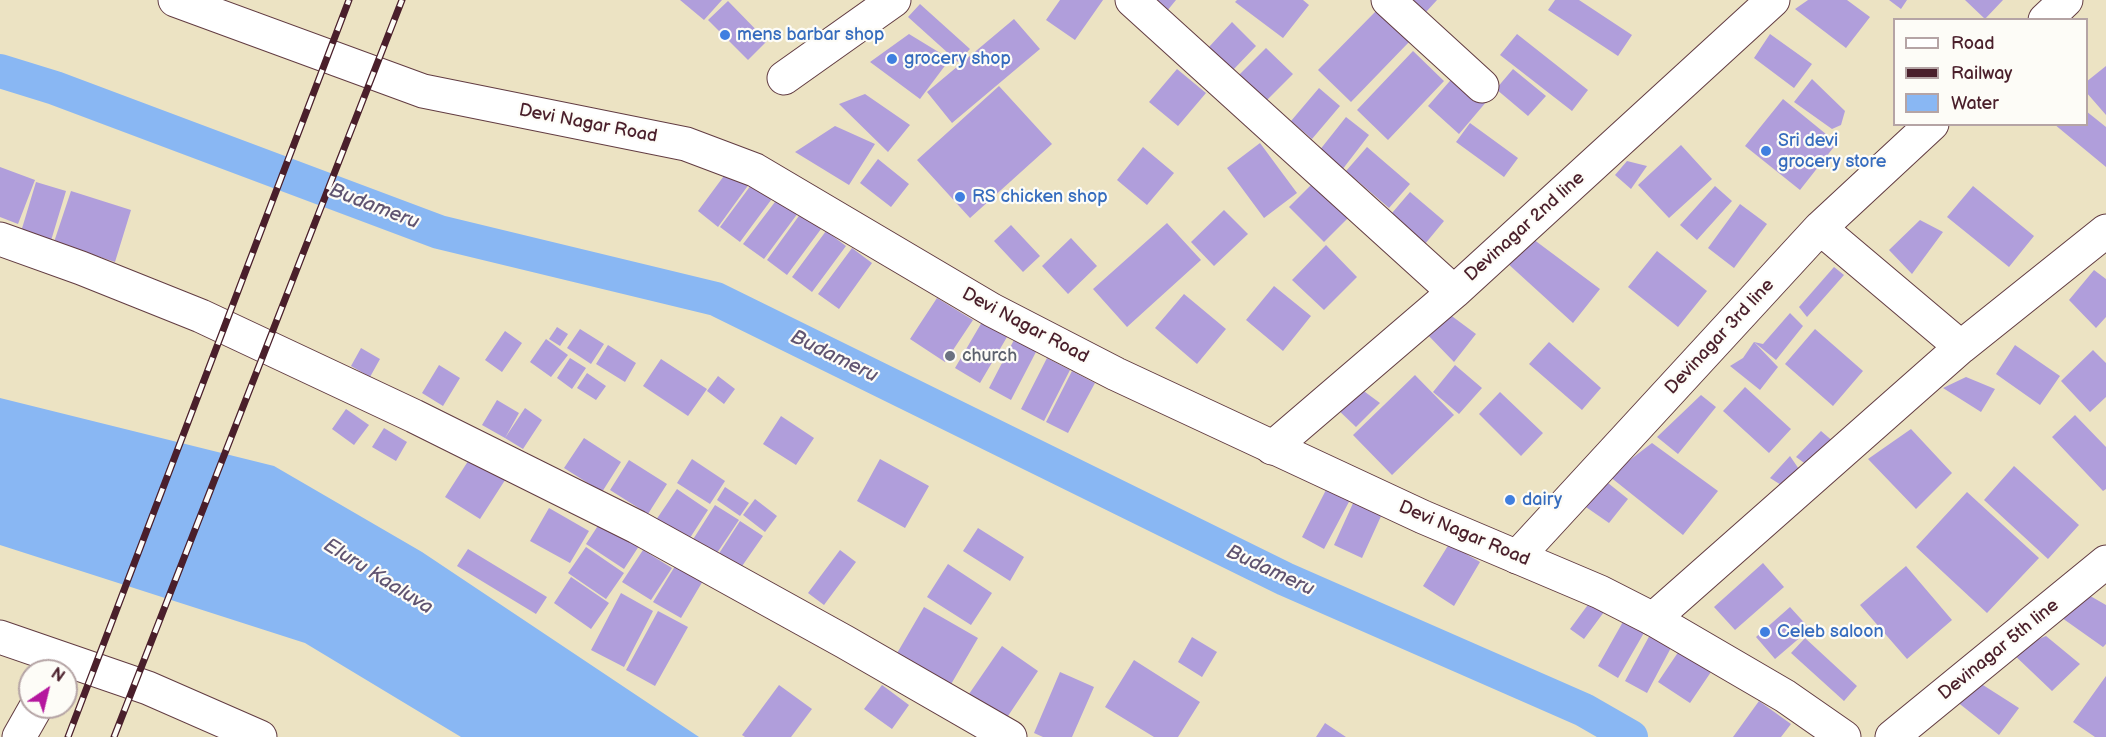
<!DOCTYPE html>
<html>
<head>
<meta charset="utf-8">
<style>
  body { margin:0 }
  #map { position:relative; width:2106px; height:737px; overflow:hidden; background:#ece3c3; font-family:"Balsamiq Sans",sans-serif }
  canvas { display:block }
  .legend { position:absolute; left:1893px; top:18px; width:195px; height:108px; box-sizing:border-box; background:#fdfcf7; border:2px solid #b5a4a5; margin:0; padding:8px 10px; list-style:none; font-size:18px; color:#4a1f2b }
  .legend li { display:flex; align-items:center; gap:12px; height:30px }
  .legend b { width:30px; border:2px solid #b5a4a5 }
  .north { position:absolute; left:18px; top:659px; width:60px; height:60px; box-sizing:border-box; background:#fdfcf7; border:2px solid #b5a4a5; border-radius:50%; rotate:35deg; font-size:16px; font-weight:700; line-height:24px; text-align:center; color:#4a1f2b }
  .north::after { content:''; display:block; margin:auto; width:21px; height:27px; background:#b5179e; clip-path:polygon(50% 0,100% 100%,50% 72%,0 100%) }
</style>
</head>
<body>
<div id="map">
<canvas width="2106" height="737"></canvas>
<ul class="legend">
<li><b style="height:8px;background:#fff"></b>Road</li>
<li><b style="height:8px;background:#4a1f2b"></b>Railway</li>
<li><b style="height:16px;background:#89b7f3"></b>Water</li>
</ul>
<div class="north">N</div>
</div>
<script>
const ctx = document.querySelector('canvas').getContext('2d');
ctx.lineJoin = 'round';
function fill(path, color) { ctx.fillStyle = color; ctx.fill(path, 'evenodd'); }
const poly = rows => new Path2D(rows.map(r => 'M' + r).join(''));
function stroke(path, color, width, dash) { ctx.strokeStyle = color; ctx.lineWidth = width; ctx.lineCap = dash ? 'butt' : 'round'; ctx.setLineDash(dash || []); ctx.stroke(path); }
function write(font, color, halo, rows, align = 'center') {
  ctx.font = font + ' "Balsamiq Sans",sans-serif'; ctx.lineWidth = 4.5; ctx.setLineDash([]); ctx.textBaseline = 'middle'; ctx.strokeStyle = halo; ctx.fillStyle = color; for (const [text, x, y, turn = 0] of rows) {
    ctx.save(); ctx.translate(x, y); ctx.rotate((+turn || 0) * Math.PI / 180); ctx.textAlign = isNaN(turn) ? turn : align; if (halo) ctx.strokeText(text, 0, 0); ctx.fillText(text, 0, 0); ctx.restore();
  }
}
fill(poly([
  [0,398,274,466,422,552,699,737,461,737,305,643,0,545]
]), '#89b7f3');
stroke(poly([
  [0,71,55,88,439,232,716,299,1285,579,1584,710,1631,737]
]), '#89b7f3', 34);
fill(poly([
  [680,0,722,0,704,20],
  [1060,0,1103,0,1075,40,1046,20],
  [1142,0,1176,0,1162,17],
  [1237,0,1303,0,1309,5,1283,38,1235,2],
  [1413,0,1437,0,1426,12],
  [1555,0,1579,0,1632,35,1618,56,1548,10],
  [1808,0,1847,0,1870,17,1846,48,1795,9],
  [1889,0,1907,0,1901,9],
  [1965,0,2003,0,1985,19],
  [728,1,767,41,748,60,708,20],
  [920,4,970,49,958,62,908,17],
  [1376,11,1409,42,1351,102,1318,70],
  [1014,19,1040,49,952,123,927,92],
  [1232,22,1256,46,1233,70,1209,47],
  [909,34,950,59,920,99,870,62],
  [1517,34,1588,90,1572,111,1500,55],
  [1770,34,1812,64,1794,88,1754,58],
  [1266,48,1293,74,1263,104,1236,78],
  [1413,51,1444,81,1388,140,1357,110],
  [2106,66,2106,115,2086,92,2086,82],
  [1177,69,1206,93,1178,126,1149,102],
  [1513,69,1546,96,1528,116,1496,89],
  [1456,74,1487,101,1459,134,1428,106],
  [1812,79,1845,111,1841,125,1832,129,1794,102],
  [999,86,1052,144,970,218,917,160],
  [1319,88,1340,106,1312,139,1291,121],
  [865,94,910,125,888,152,839,104],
  [1783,99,1837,143,1800,190,1745,146],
  [2086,111,2106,127,2106,167,2054,124,2086,124],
  [1346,117,1369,135,1342,170,1319,151],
  [1470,123,1518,158,1504,177,1456,142],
  [835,126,875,144,849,185,795,152],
  [1260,143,1297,193,1264,218,1227,168],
  [1681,145,1712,179,1669,218,1638,185],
  [1143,147,1174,173,1147,205,1117,180],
  [1367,147,1410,184,1389,208,1346,171],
  [878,159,909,184,891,207,860,183],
  [1627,161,1647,166,1631,189,1615,175],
  [732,165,752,180,718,227,698,211],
  [0,167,35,180,18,224,0,217],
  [1316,180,1351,215,1324,242,1289,207],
  [754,181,774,196,740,242,720,227],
  [36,182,66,191,50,244,20,235],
  [1715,186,1732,201,1697,240,1680,225],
  [1973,186,2034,236,2009,267,1947,217],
  [71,191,131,210,115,262,54,242],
  [1410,192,1444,221,1420,250,1386,220],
  [778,198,798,213,764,259,743,244],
  [1740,204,1767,224,1734,268,1708,248],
  [1224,210,1248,234,1214,266,1191,242],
  [801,213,821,229,787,275,767,260],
  [1920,220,1943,232,1912,274,1889,250],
  [1167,223,1201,260,1127,327,1093,289],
  [1011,225,1040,256,1023,272,994,241],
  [826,231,846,246,812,292,792,277],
  [1071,238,1097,266,1068,294,1042,266],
  [1533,239,1600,289,1573,323,1506,262],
  [1326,245,1357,277,1324,310,1292,280],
  [852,248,872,263,839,309,818,294],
  [1657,251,1707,291,1678,327,1628,287],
  [1834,267,1844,275,1807,317,1799,307],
  [2094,270,2106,279,2106,317,2096,328,2069,300],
  [1274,286,1311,316,1283,351,1246,320],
  [1184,294,1226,329,1197,364,1155,328],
  [937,298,973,320,945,362,910,339],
  [1445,311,1476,334,1454,362,1425,332],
  [1790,313,1803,326,1776,360,1754,342,1763,344],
  [982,322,1007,337,980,383,955,368],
  [557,327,568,334,560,346,549,339],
  [580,329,604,344,591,364,567,348],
  [1815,329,1863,371,1833,406,1785,364],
  [505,331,522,343,502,372,485,360],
  [1015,338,1037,350,1011,400,989,388],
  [546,339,568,355,551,377,530,362],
  [1549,342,1601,388,1582,410,1529,364],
  [1754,342,1778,367,1760,390,1730,366,1743,358],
  [608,345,636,363,625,382,596,364],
  [2015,345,2060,376,2040,405,1996,374],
  [361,348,380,359,370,377,351,366],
  [2093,350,2106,363,2106,397,2090,412,2061,381],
  [570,358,586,368,572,389,557,378],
  [1047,358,1070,370,1044,421,1021,409],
  [661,359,707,389,688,416,643,386],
  [439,365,460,378,443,406,422,393],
  [1455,365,1482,388,1459,414,1433,392],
  [1072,371,1095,383,1068,433,1046,422],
  [587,373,606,386,596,400,577,388],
  [1415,375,1454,415,1392,475,1353,435],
  [718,376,735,389,724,404,707,391],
  [1966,377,1995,389,1981,412,1943,388],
  [1745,387,1791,429,1769,453,1723,411],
  [1361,389,1380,403,1356,427,1334,406],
  [1500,392,1543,433,1521,456,1479,414],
  [1701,395,1716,407,1678,454,1657,437],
  [497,400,519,413,505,438,482,425],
  [525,408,542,420,523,449,505,438],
  [346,409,369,425,354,445,332,429],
  [2075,415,2106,447,2106,489,2103,491,2052,437],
  [781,416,814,438,796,465,763,444],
  [384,428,407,442,396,461,372,447],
  [1911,429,1952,473,1916,509,1868,459],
  [1821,431,1835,443,1814,470,1796,457],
  [584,438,621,462,602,492,564,468],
  [1652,443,1718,491,1683,535,1609,476],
  [472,455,507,477,480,519,445,497],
  [1790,456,1803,475,1786,488,1770,478],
  [692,459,725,481,710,504,677,483],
  [880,459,929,486,905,528,857,501],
  [629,460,667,484,648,514,610,490],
  [2014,466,2079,525,2048,559,1984,500],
  [1608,483,1628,499,1609,523,1583,505],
  [1328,486,1351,498,1324,549,1302,537],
  [725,487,749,503,740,516,717,500],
  [677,489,708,510,688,541,656,520],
  [1967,492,2039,558,1987,613,1916,547],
  [755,499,777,516,765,532,743,515],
  [1354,501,1382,514,1362,558,1334,545],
  [715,505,739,520,715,556,692,541],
  [549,508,589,531,570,563,530,541],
  [603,518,641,543,624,569,586,544],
  [740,521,763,536,740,569,718,555],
  [978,528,1024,557,1010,581,963,551],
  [1449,544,1480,562,1454,606,1423,586],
  [586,547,624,573,606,599,568,573],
  [468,549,547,597,536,614,457,566],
  [643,550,672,568,651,600,622,582],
  [840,550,856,562,824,605,808,593],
  [680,558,707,574,681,618,653,602],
  [1763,563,1784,587,1735,630,1714,607],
  [948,564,992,593,971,625,927,597],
  [1906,566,1952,620,1907,659,1860,605],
  [571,577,609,603,591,629,554,603],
  [621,593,653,611,624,667,591,650],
  [2085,593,2106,605,2106,644,2103,647,2055,613],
  [1590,602,1604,612,1584,639,1570,629],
  [924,607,978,638,950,686,896,655],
  [1790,607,1810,629,1775,659,1756,637],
  [658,611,688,627,655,686,626,670],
  [1624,620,1645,631,1618,678,1598,666],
  [1652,631,1674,642,1647,693,1625,681],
  [2046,636,2080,664,2052,691,2010,651],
  [1192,637,1217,652,1202,677,1178,662],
  [1805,638,1857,686,1844,701,1791,653],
  [1683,645,1715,666,1690,703,1658,682],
  [1002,646,1038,671,1006,719,969,694],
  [1134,660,1200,702,1178,737,1154,737,1105,707],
  [1060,672,1094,687,1072,737,1043,737,1034,733],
  [2106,676,2106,737,2095,737,2073,722],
  [1972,678,2019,708,1999,735,1956,701],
  [779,685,812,709,791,737,745,737,742,735],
  [882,685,909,705,892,729,864,709],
  [1759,701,1791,724,1781,737,1733,737],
  [1325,723,1346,737,1316,737]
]), '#b09edb');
const street = poly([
  [1132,0,1454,292],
  [1388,0,1482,86],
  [2045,20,2066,0],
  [784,78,894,0],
  [0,239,81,268,201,316,414,416,637,527,845,642,1010,737],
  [1961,347,2106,231],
  [1272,448,1454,292,1773,0],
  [1517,557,1820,228,1932,124],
  [1653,619,1961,347,1820,228],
  [19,737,36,707],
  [1892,737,2106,562]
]);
const secondary = poly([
  [175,0,423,91,686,144,755,170,992,310,1116,374,1423,517,1600,592,1653,619,1785,696,1844,737],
  [0,637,148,688,260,737]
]);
stroke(street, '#623c42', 35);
stroke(secondary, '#623c42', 35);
stroke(street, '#fff', 33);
stroke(secondary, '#fff', 33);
const rail = poly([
  [68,737,349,0],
  [114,737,402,0]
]);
stroke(rail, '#4a1f2b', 7);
stroke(rail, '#fdfcf7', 4.5, [14]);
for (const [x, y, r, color] of [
  [725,35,6,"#3f7fe0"],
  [892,59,6,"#3f7fe0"],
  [1766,151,6,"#3f7fe0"],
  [960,197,6,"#3f7fe0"],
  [950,356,6,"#6b7280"],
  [1510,500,6,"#3f7fe0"],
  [1765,632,6,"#3f7fe0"]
]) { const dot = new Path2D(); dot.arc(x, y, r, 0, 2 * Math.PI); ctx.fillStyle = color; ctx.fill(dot); stroke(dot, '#fdfcf7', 2); }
write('18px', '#366cbe', '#fdfcf7', [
  ["mens barbar shop",737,35],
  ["grocery shop",904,59],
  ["Sri devi",1778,141],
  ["grocery store",1778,162],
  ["RS chicken shop",972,197],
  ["dairy",1522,500],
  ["Celeb saloon",1777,632]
], 'left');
write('18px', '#4a1f2b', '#fdfcf7', [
  ["Devi Nagar Road",588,124,11],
  ["Devinagar 2nd line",1525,227,-42],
  ["Devi Nagar Road",1025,326,28],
  ["Devinagar 3rd line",1720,337,-47],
  ["Devi Nagar Road",1464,534,23],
  ["Devinagar 5th line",1999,650,-39]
]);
write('18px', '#5b616d', '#fdfcf7', [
  ["church",962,356]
], 'left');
write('italic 20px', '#605471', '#fdfcf7', [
  ["Budameru",374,207,21],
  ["Budameru",834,357,26],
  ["Budameru",1270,571,25],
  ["Eluru Kaaluva",378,577,32]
]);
</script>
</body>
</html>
